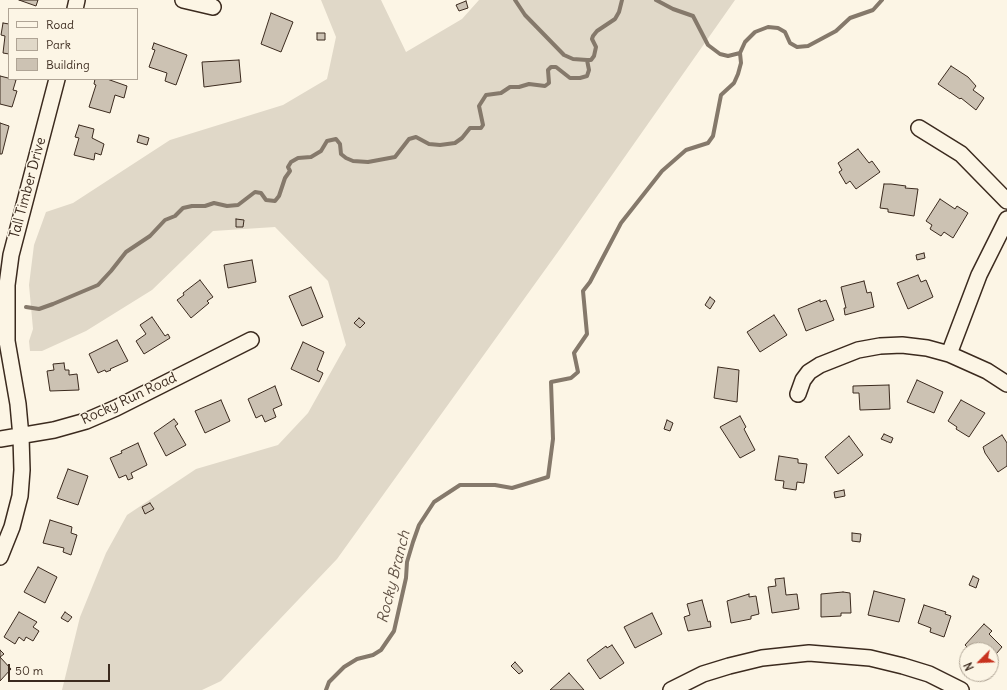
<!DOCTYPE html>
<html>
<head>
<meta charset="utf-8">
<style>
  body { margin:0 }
  #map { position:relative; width:1007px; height:690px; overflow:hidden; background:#fcf5e5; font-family:Delius,sans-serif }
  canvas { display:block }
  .legend { position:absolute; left:8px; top:8px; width:130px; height:72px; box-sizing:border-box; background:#fcf5e5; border:1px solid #afa495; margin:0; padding:5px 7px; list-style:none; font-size:12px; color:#3b2a1e }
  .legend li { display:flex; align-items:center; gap:8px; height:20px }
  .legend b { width:20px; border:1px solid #afa495 }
  .north { position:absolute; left:959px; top:642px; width:40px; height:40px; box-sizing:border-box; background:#fcf5e5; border:1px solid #afa495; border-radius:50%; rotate:246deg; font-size:11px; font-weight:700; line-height:16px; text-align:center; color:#3b2a1e }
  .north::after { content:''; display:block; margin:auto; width:14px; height:18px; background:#c8321e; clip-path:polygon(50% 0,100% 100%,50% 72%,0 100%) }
  .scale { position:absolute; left:8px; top:664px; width:102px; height:18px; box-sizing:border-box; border:2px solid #3b2a1e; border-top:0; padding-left:5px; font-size:12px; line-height:14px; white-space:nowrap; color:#3b2a1e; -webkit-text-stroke:3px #fcf5e5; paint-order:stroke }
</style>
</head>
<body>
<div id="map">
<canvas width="1007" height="690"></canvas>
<ul class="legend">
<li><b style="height:5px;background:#fcf5e5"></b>Road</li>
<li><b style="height:11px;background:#e0d8c8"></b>Park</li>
<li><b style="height:11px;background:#ccc2b3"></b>Building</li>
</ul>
<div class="north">N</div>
<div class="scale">50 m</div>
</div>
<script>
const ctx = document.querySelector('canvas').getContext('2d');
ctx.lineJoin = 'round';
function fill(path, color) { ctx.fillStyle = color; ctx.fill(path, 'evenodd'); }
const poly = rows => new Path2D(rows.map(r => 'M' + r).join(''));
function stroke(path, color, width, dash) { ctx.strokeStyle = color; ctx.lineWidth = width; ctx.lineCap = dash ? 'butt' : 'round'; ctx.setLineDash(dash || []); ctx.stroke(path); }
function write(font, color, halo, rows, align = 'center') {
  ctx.font = font + ' Delius,sans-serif'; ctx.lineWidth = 3; ctx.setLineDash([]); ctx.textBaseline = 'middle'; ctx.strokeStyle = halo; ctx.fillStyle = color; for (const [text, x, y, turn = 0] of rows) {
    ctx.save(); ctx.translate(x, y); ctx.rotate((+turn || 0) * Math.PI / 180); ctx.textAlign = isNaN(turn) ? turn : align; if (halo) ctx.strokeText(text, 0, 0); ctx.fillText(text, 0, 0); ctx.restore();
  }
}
fill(poly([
  [321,0,381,0,406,52,462,19,479,0,735,0,560,249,337,559,221,681,202,690,62,690,80,617,106,553,127,515,196,469,278,445,308,413,346,345,328,281,275,227,213,231,152,290,86,331,42,351,30,351,29,341,33,329,29,285,34,245,46,212,73,203,170,140,283,105,327,79,336,37]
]), '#e0d8c8');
stroke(poly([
  [515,0,525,15,564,55,573,59,587,60],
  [656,0,673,9,693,16,708,45,720,54,728,56,740,53],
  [26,307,39,309,53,304,98,285,111,271,126,252,150,236,165,220,175,216,183,208,192,206,205,206,214,203,227,206,238,205,255,192,261,193,266,200,275,201,279,196,285,178,290,171,288,167,291,162,298,158,311,157,321,151,327,141,336,139,340,144,341,154,346,158,353,161,368,162,395,157,409,139,416,137,429,144,440,145,455,143,462,138,470,128,481,128,483,125,479,106,486,95,501,93,510,87,519,87,529,84,545,86,549,83,548,70,551,67,556,67,570,78,580,78,587,76,589,70,587,60,591,60,594,56,596,47,592,39,593,36,597,31,615,19,619,12,622,0],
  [326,690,329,682,344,667,357,659,373,655,381,650,394,631,406,578,407,562,413,542,419,525,434,502,460,485,495,485,512,488,548,477,553,439,551,382,571,378,578,372,574,353,587,334,583,291,590,282,621,223,662,171,686,150,708,143,713,136,721,95,734,83,738,74,741,63,740,53,745,42,755,32,768,27,778,28,785,32,790,43,797,47,808,46,836,31,850,18,873,10,882,0]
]), '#85796b', 4);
const building = poly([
  [19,0,38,0,36,6,19,0],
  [466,1,468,8,459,11,456,5,466,1],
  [271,13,293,22,281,52,261,44,271,13],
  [3,23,9,24,9,54,3,53,5,36,1,35,3,23],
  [317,33,325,33,325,40,317,40,317,33],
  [154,43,187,55,176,85,165,81,167,73,149,67,155,50,152,49,154,43],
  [239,60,241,82,204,87,202,62,239,60],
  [951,66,968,77,976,86,973,90,984,98,976,110,961,98,960,99,938,84,951,66],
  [0,76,16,80,13,90,17,91,12,107,0,104,0,76],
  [95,79,107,79,127,86,124,98,115,95,110,113,89,107,96,85,94,84,95,79],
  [0,123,9,126,2,154,0,154,0,123],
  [79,125,94,129,92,138,104,144,101,155,95,153,94,160,74,155,79,138,75,137,79,125],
  [139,135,149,138,147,145,137,142,139,135],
  [858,149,869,163,872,161,880,172,856,189,850,181,846,184,839,172,842,170,838,163,858,149],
  [884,184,891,184,906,186,905,188,918,189,914,216,888,212,888,209,880,208,884,184],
  [940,199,955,209,957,206,968,213,953,238,944,232,941,236,930,229,932,225,926,221,940,199],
  [236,219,244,220,243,227,236,227,236,219],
  [924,253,925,258,917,260,916,255,924,253],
  [252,260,256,282,228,288,224,265,252,260],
  [918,275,921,282,926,280,933,297,908,309,897,283,918,275],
  [200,280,213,297,207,301,209,303,191,318,177,300,184,295,183,293,200,280],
  [864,281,867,293,871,292,874,307,845,315,844,308,846,308,841,287,864,281],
  [311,287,323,317,302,326,289,296,311,287],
  [710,297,715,301,710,309,705,305,710,297],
  [820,300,820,302,826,300,834,320,806,331,798,309,820,300],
  [774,315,787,335,760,352,747,332,774,315],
  [152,317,165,336,168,334,170,338,144,354,136,341,146,334,140,325,152,317],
  [359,318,365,323,360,328,354,323,359,318],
  [117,340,128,361,110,369,111,370,106,372,105,370,98,373,89,354,117,340],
  [303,342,324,352,317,370,323,373,319,382,291,369,303,342],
  [64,363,65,370,69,370,69,375,77,374,79,390,50,391,47,371,54,370,53,364,64,363],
  [718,367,739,370,737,402,714,398,718,367],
  [917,380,943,392,934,413,907,402,917,380],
  [889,385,890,409,860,410,859,393,853,393,853,386,889,385],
  [275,386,282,405,273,409,276,417,265,422,262,415,256,418,248,399,275,386],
  [221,400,230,421,205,433,195,411,221,400],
  [961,400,985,413,969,437,956,429,957,427,948,421,961,400],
  [740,416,746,427,744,429,755,450,740,458,720,427,740,416],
  [174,419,178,424,175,426,186,445,166,456,154,433,174,419],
  [667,420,673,423,670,431,664,429,667,420],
  [884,434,893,438,891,443,881,439,884,434],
  [1002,435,1007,443,1007,466,998,472,985,453,983,447,1002,435],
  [849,436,863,455,838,474,825,457,849,436],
  [138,443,147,465,131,473,133,478,128,480,126,475,119,478,110,458,122,453,121,451,138,443],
  [779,456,798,459,798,463,807,464,804,483,797,482,796,490,783,488,784,481,775,480,779,456],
  [68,469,88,476,78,505,57,498,68,469],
  [844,490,845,496,835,498,834,492,844,490],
  [150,503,154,509,145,514,142,507,150,503],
  [50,520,72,527,71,533,77,535,71,555,63,552,64,548,43,543,50,520],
  [852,533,861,534,860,542,852,541,852,533],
  [38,567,57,577,45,603,24,592,38,567],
  [973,576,979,579,976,588,969,585,973,576],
  [784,578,786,595,797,594,799,609,772,613,768,587,776,586,775,579,784,578],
  [874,591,905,599,899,622,868,615,874,591],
  [843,592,850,593,851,613,841,613,841,616,821,617,821,594,843,592],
  [749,594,749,597,756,596,759,614,751,616,751,619,731,623,727,601,749,594],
  [702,600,708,622,710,621,711,627,688,631,684,617,690,615,687,604,702,600],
  [924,605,946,612,945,614,951,616,944,637,930,632,931,628,918,623,924,605],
  [19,612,37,622,33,627,39,631,33,641,26,637,24,641,19,637,15,644,4,637,19,612],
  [65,612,72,617,68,622,61,618,65,612],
  [652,613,662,634,635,648,624,627,652,613],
  [984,624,992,631,989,634,1002,647,991,660,991,650,970,650,965,645,984,624],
  [612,645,624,663,600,679,587,660,606,646,607,648,612,645],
  [0,650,4,654,0,657,11,669,0,681,0,650],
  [515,662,523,671,519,674,511,666,515,662],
  [569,673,584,690,550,690,569,673]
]);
fill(building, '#ccc2b3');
stroke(building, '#3b2a1e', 1);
const minor = poly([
  [183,0,213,7],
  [75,9,77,0],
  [919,128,961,154,1007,201],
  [949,354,979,275,1007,219],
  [798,394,803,380,809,372,820,365,858,350,880,346,902,345,927,348,949,354,987,371,1007,384],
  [0,439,54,430,86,421,116,408,251,340],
  [0,557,12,527,20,496,22,470,21,437,18,404,7,341,7,285,11,255,57,79],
  [671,690,703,674,729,666,762,658,809,653,870,658,903,666,929,674,961,690]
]);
stroke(minor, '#3b2a1e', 18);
stroke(minor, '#fcf5e5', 15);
write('14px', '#3b2a1e', '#fcf5e5', [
  ["Tall Timber Drive",28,188,-75],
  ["Rocky Run Road",129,399,-25]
]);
write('italic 15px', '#605144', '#fcf5e5', [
  ["Rocky Branch",394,577,-76]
]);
</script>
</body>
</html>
